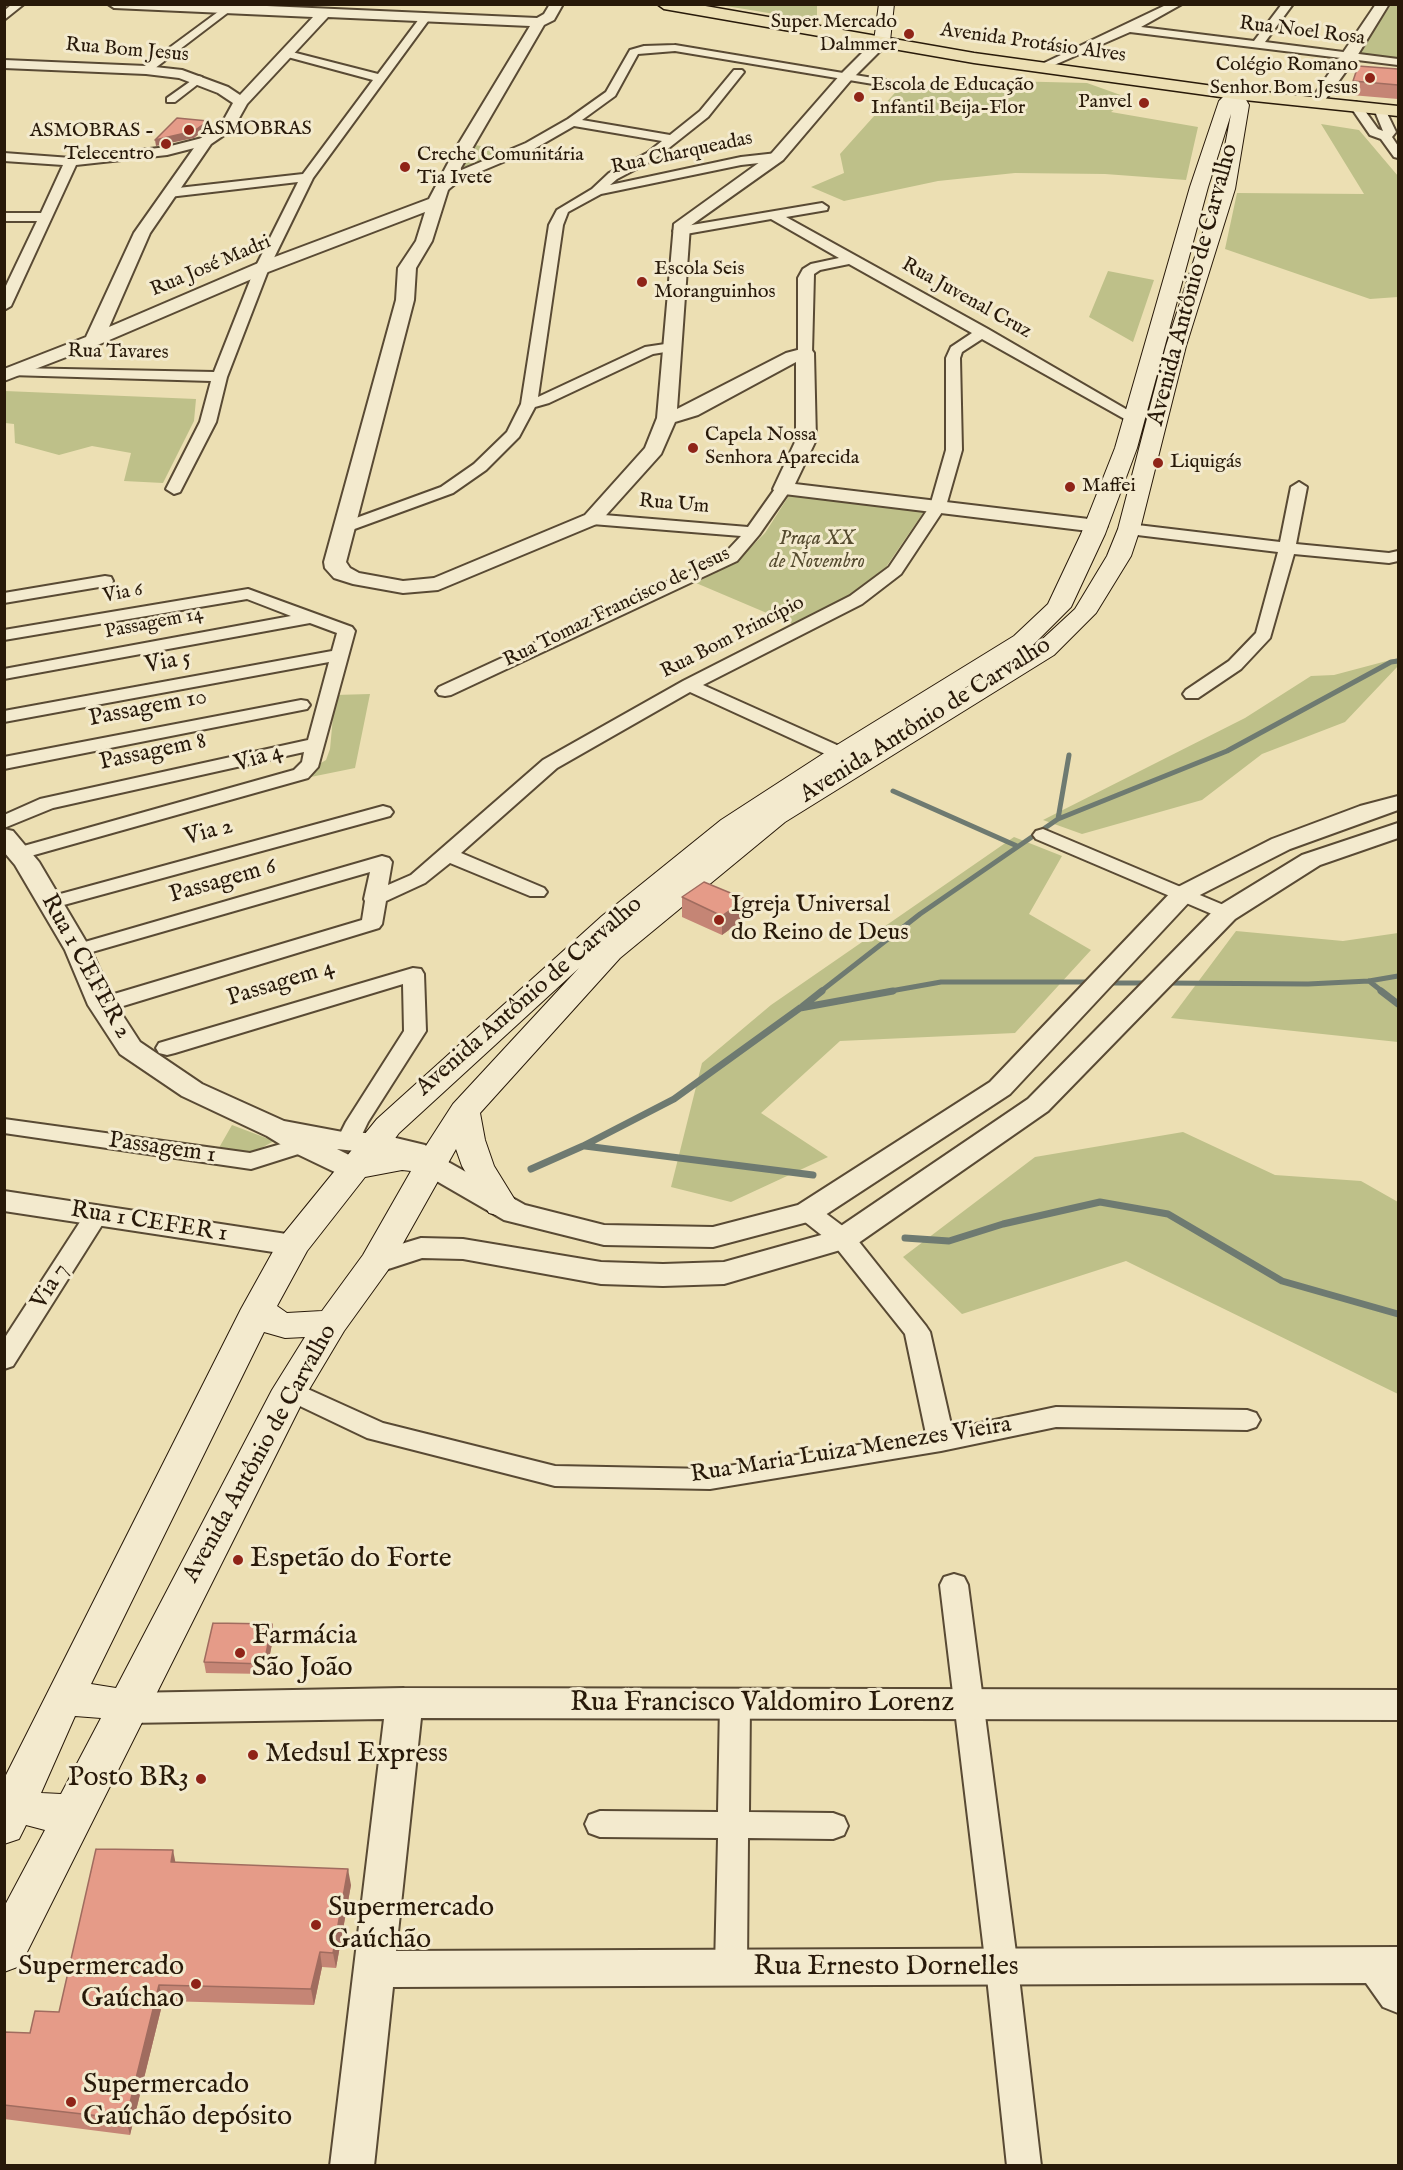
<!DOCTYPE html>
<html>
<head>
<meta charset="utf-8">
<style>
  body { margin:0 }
  #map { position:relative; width:1403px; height:2170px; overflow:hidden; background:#ecdfb3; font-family:"IM FELL English",serif }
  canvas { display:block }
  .frame { position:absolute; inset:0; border:6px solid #281909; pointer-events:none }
</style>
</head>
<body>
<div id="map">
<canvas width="1403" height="2170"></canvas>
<div class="frame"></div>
</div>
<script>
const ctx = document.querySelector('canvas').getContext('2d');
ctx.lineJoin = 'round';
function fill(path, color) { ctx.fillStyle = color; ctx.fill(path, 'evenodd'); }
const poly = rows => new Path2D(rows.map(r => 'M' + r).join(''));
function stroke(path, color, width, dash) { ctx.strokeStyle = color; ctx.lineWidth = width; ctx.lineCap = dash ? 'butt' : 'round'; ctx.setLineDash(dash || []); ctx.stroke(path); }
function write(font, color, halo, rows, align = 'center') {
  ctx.font = font + ' "IM FELL English",serif'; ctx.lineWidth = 6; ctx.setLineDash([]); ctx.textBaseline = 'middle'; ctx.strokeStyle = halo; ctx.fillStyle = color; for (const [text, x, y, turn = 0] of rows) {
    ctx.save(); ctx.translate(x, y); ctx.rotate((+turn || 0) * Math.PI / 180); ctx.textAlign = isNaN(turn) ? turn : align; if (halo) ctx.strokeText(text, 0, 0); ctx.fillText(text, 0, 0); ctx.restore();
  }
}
fill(poly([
  [720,5,817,5,817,21],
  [1391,5,1398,5,1398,59,1358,54],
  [1005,81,1087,83,1129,98,1111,112,1198,127,1186,180,1105,174,1015,173,938,181,844,201,811,187,844,173,840,154,901,86,979,93],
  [1321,124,1359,130,1398,176,1398,297,1370,299,1225,249,1237,193,1364,194],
  [474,145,510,150,456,176],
  [1108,271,1154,280,1133,342,1089,317],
  [5,391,196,399,194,421,163,483,124,481,131,453,92,446,59,455,15,443,14,424,5,423],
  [790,494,925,510,886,567,839,603,795,625,696,583,739,559,765,533],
  [1398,658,1398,666,1345,722,1262,754,1202,800,1082,834,1043,820,1245,718,1311,676,1334,675],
  [370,694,355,768,291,781,326,760,330,749,335,695],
  [1014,837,1062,856,1029,914,1091,950,1015,1033,840,1041,761,1113,828,1157,731,1202,671,1187,702,1063,771,1005],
  [1236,931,1343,941,1398,933,1398,1042,1171,1018],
  [232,1125,274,1141,245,1157,216,1153],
  [1183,1132,1275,1175,1361,1181,1398,1202,1398,1394,1126,1261,962,1314,903,1257,1035,1157]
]), '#bec089');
stroke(poly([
  [893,791,1017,846],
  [1058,819,1069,755],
  [1369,981,1383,992],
  [1109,983,1149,983],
  [1166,983,1308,984,1369,981,1398,976],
  [820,992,920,914,1058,819,1227,751,1391,662,1398,661],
  [885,992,941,982,1092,982]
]), '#6e7a71', 5);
stroke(poly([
  [1381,991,1398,1004],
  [803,1006,822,991],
  [585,1146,813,1175],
  [531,1169,583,1146,674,1099,800,1008,893,991],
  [905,1238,949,1241,1003,1224,1100,1202,1168,1214,1282,1281,1398,1314]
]), '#6e7a71', 7);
const minor = poly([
  [12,4,24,4,4,20,4,11,12,4],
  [1168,4,1182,4,1141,27,1254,41,1282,4,1293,4,1265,42,1398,59,1398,65,1130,32,1052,66,1044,66,1042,64,1168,4],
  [226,6,231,9,230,11,150,72,142,72,142,68,226,6],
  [426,14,431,17,313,178,269,268,227,377,216,422,180,492,174,494,166,489,200,422,211,381,10,375,8,372,15,368,214,372,255,268,298,182,169,197,163,193,169,189,303,174,373,80,284,56,284,52,288,51,378,74,422,15,426,14],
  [675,45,891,81,897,84,891,87,675,51,638,54,615,96,582,120,670,135,700,111,734,70,742,70,744,72,708,117,655,159,617,179,610,185,741,157,777,153,783,157,777,161,741,165,601,194,568,212,563,225,538,397,645,347,672,343,679,347,677,350,653,354,549,403,535,407,519,437,486,470,453,493,349,531,337,531,335,528,337,525,441,487,474,464,507,432,521,404,549,225,557,210,592,189,609,173,647,153,662,141,574,126,534,149,460,180,444,193,436,193,434,190,436,187,452,174,526,143,568,119,606,92,630,50,644,46,675,45],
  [198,76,202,77,202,81,175,102,167,102,167,98,198,76],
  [1356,102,1360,104,1378,129,1383,131,1374,109,1380,105,1384,107,1396,132,1392,137,1398,146,1398,158,1394,157,1381,139,1370,135,1350,106,1356,102],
  [206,137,212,141,210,144,167,155,76,165,11,306,4,310,4,290,37,221,4,221,4,213,41,213,63,165,4,161,4,153,71,158,167,147,206,137],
  [822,203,828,207,827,210,786,217,988,329,1143,419,1135,424,1130,422,982,339,962,352,960,358,962,450,946,506,901,574,862,604,703,685,848,750,850,754,848,758,834,758,690,692,557,768,461,853,544,888,547,892,544,896,530,896,450,863,425,883,386,901,382,924,379,928,110,1010,102,1012,94,1010,91,1005,94,1000,362,920,365,901,364,899,370,872,78,956,71,954,67,950,71,946,382,856,389,858,392,862,388,885,411,875,543,760,683,681,850,596,889,567,930,506,946,450,946,358,951,347,972,333,849,264,820,270,814,274,812,353,810,356,800,356,798,353,798,278,803,269,811,264,839,258,771,219,680,235,673,231,680,227,822,203],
  [1299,482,1307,487,1296,544,1389,553,1398,551,1398,561,1389,563,1294,554,1270,638,1241,669,1198,698,1186,698,1183,694,1186,690,1229,661,1256,633,1278,552,1129,534,1121,529,1129,524,1280,542,1291,487,1299,482],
  [783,484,791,489,759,535,737,561,451,695,445,696,439,695,436,691,439,687,690,571,725,553,741,536,592,524,586,522,584,519,586,516,592,514,748,527,777,486,783,484],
  [105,576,111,577,113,581,111,585,4,603,4,593,105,576],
  [248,589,352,627,355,631,318,767,308,778,27,857,13,857,10,853,13,849,294,770,302,762,304,752,53,808,4,828,4,815,40,799,308,740,329,662,4,722,4,711,332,651,337,633,310,623,4,679,4,669,291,616,247,599,4,640,4,630,248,589],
  [301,700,307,701,310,705,307,709,4,769,4,757,301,700],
  [383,806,390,808,393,812,390,816,49,909,42,907,39,903,42,899,383,806],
  [1043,829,1233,909,1236,913,1233,917,1226,919,1219,917,1036,839,1033,835,1036,831,1043,829],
  [413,968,421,969,424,974,426,1031,368,1122,356,1147,348,1149,340,1147,336,1142,346,1122,404,1031,403,984,175,1053,167,1055,159,1053,156,1048,159,1043,413,968],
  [4,1119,250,1153,295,1140,305,1129,313,1127,321,1129,325,1134,311,1150,251,1169,4,1133,4,1119],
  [808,1204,816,1206,852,1233,926,1326,930,1332,952,1429,1056,1407,1247,1410,1256,1413,1260,1420,1256,1427,1247,1430,1056,1427,941,1451,710,1489,555,1486,367,1438,281,1397,277,1390,281,1383,290,1381,383,1423,555,1466,710,1469,926,1434,905,1334,834,1245,800,1218,796,1212,800,1206,808,1204],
  [97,1206,105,1208,109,1214,13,1366,4,1369,4,1339,89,1208,97,1206],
  [954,1574,964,1577,968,1585,1018,1968,1041,2166,1007,2166,986,1968,940,1585,944,1577,954,1574],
  [735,1691,745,1695,750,1703,749,1812,833,1813,844,1817,848,1826,844,1835,833,1839,748,1838,747,1968,742,1978,731,1982,720,1978,715,1968,718,1838,600,1837,589,1833,585,1824,589,1815,600,1811,718,1812,720,1703,725,1695,735,1691]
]);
const tertiary = poly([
  [108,4,222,4,537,18,544,14,550,4,563,4,554,20,544,25,448,190,432,241,416,268,414,300,346,562,350,568,359,573,403,581,434,578,585,515,645,448,657,418,674,224,771,154,841,74,877,38,882,37,889,41,887,44,851,80,783,160,690,226,677,409,786,353,805,348,811,349,814,353,816,440,795,484,1097,520,1104,522,1107,526,1104,530,1097,532,776,493,773,489,796,440,796,362,698,415,675,422,661,454,599,523,438,590,403,593,353,584,334,578,325,568,324,562,396,300,398,268,416,241,425,212,268,272,100,344,4,381,4,369,86,337,134,233,201,138,222,123,233,103,218,93,179,78,146,74,4,68,4,60,146,66,182,70,228,87,240,95,313,17,114,8,108,4],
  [328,17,530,26,456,148,429,199,256,264,109,327,150,233,211,144,233,129,247,104,328,17],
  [1376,4,1389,4,1357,56,1325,100,1315,100,1313,97,1376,4],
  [1398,796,1398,810,1290,849,1192,899,1010,1094,819,1219,713,1247,604,1245,504,1220,421,1172,405,1159,392,1155,337,1149,363,1162,368,1169,363,1176,353,1179,343,1176,293,1152,267,1136,182,1096,120,1054,88,1005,65,950,15,865,4,852,4,829,13,831,39,862,91,950,116,1005,140,1042,202,1084,284,1121,348,1133,375,1133,425,1145,441,1158,525,1205,604,1225,713,1227,798,1205,990,1082,1174,889,1272,839,1360,806,1398,796],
  [1398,823,1398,838,1320,865,1235,919,1048,1111,854,1246,724,1284,663,1286,601,1284,463,1259,422,1258,376,1273,365,1269,361,1262,365,1255,421,1238,463,1239,601,1262,663,1264,724,1262,832,1232,1028,1099,1217,907,1302,855,1398,823],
  [4,1191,293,1235,304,1238,308,1245,304,1252,293,1255,4,1211,4,1191],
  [404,1688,1398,1690,1398,1720,421,1718,396,1951,1398,1947,1398,2013,1383,2007,1366,1983,393,1987,374,2166,330,2166,384,1719,126,1723,113,1719,107,1708,113,1697,126,1693,404,1688]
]);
const secondary = poly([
  [879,4,894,4,890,41,882,46,874,41,879,4],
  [1235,89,1241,91,1249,105,1235,189,1186,346,1140,529,1131,556,1096,613,1054,655,785,822,620,958,480,1113,485,1140,494,1166,518,1205,513,1213,501,1216,489,1213,462,1166,456,1149,388,1270,344,1331,307,1393,20,1966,4,1972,4,1907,45,1830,26,1825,19,1839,4,1844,4,1779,241,1309,281,1237,377,1119,602,916,721,820,832,748,1014,636,1048,604,1081,534,1115,448,1190,187,1219,101,1229,91,1235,89],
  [1231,114,1217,189,1166,346,1118,529,1107,556,1075,609,1036,645,944,701,1032,646,1071,607,1105,534,1137,448,1208,187,1231,114],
  [579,968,453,1104,422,1152,402,1148,385,1152,399,1133,579,968],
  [402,1170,411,1171,363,1255,322,1311,287,1313,277,1306,307,1251,365,1177,402,1170],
  [264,1332,285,1338,305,1337,272,1390,116,1688,91,1684,264,1332],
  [75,1716,101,1718,61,1794,41,1793,75,1716]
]);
const primary = poly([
  [657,4,694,4,974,53,1235,89,1398,106,1398,116,1235,99,974,63,664,9,657,4]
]);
stroke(minor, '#594a34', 4);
stroke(tertiary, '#594a34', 4);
stroke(secondary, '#281909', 2);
stroke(primary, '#281909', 3);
fill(minor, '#f3eace');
fill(tertiary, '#f3eace');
fill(secondary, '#f3eace');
fill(primary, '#ecdfb3');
fill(poly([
  [1398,69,1398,99,1351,95,1353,81],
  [682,897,744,919,722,935,682,917],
  [272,1624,274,1634,266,1674,206,1673,204,1662],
  [176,1863,351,1885,336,1968,322,1967,314,2005,163,2001,130,2135,4,2119,4,2032,30,2033,59,2012]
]), '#c58575');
fill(poly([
  [208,121,208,127,194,138,156,146,155,140],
  [745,899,744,919,722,935,722,916],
  [272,1624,274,1634,266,1674,264,1664],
  [173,1850,176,1865,171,1862],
  [348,1869,351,1885,336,1968,333,1953],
  [320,1952,322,1967,314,2005,311,1989],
  [159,1985,163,2001,130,2135,126,2119]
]), '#a06c5f');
const building = poly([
  [1358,66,1398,69,1398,85,1353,81,1358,66],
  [177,118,208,121,194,131,155,140,177,118],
  [704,882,745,899,722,916,682,897,704,882],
  [213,1623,272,1624,264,1664,204,1662,213,1623],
  [96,1849,173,1850,171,1862,348,1869,333,1953,320,1952,311,1989,159,1985,126,2119,4,2105,4,2032,30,2033,35,2011,59,2012,96,1849]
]);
fill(building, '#e59b88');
stroke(building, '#a06c5f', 1.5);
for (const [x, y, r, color] of [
  [909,34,6,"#8f2418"],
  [1370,78,6,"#8f2418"],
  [859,97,6,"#8f2418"],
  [1144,103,6,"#8f2418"],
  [189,130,6,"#8f2418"],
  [166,144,6,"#8f2418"],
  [405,167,6,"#8f2418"],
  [642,282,6,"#8f2418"],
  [693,448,6,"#8f2418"],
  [1158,463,6,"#8f2418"],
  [1070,487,6,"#8f2418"],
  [719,920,6,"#8f2418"],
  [238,1560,6,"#8f2418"],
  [240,1653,6,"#8f2418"],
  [253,1755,6,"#8f2418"],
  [201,1779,6,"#8f2418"],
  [316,1925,6,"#8f2418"],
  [196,1984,6,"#8f2418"],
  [71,2102,6,"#8f2418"]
]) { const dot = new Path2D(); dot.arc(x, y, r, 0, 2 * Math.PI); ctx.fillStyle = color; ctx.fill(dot); stroke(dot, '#f3eace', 2); }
write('20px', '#281909', '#f3eace', [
  ["Super Mercado",897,23,"right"],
  ["Dalmmer",897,46,"right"],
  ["Colégio Romano",1358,66,"right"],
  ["Senhor Bom Jesus",1358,89,"right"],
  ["Escola de Educação",871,86],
  ["Infantil Beija-Flor",871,109],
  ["Panvel",1132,103,"right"],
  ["ASMOBRAS",201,130],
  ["ASMOBRAS -",154,132,"right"],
  ["Telecentro",154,155,"right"],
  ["Creche Comunitária",417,156],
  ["Tia Ivete",417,179],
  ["Escola Seis",654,270],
  ["Moranguinhos",654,293],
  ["Capela Nossa",705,436],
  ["Senhora Aparecida",705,459],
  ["Liquigás",1170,463],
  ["Maffei",1082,487]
], 'left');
write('20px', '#281909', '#f3eace', [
  ["Rua Noel Rosa",1302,32,7],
  ["Avenida Protásio Alves",1033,44,8],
  ["Rua Bom Jesus",127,51,5],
  ["Rua Charqueadas",682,154,-12],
  ["Rua José Madri",211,267,-23],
  ["Rua Juvenal Cruz",966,299,29],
  ["Rua Tavares",118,353,1],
  ["Rua Um",674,505,5],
  ["Via 6",123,594,-10],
  ["Rua Tomaz Francisco de Jesus",617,608,-26],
  ["Passagem 14",154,624,-11],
  ["Rua Bom Princípio",733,638,-27]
]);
write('italic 20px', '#554b2f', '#f3eace', [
  ["Praça XX",817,540],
  ["de Novembro",817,563]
]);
write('24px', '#281909', '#f3eace', [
  ["Avenida Antônio de Carvalho",1194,285,-75],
  ["Via 5",168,663,-10],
  ["Passagem 10",148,709,-11],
  ["Avenida Antônio de Carvalho",926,721,-32],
  ["Passagem 8",153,753,-12],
  ["Via 4",259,759,-17],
  ["Via 2",209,833,-15],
  ["Passagem 6",223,882,-16],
  ["Rua 1 CEFER 2",85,967,61],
  ["Passagem 4",281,984,-17],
  ["Avenida Antônio de Carvalho",530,997,-41],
  ["Passagem 1",162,1149,8],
  ["Rua 1 CEFER 1",149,1223,9],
  ["Via 7",51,1287,-58],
  ["Rua Maria Luiza Menezes Vieira",851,1451,-9],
  ["Avenida Antônio de Carvalho",261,1454,-61]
]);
write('24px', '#281909', '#f3eace', [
  ["Igreja Universal",731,906],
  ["do Reino de Deus",731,934]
], 'left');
write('28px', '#281909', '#f3eace', [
  ["Espetão do Forte",250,1560],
  ["Farmácia",252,1637],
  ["São João",252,1669],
  ["Medsul Express",265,1755],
  ["Posto BR3",189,1779,"right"],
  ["Supermercado",328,1909],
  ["Gaúchão",328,1941],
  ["Supermercado",184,1968,"right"],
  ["Gaúchao",184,2000,"right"],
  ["Supermercado",83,2086],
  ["Gaúchão depósito",83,2118]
], 'left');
write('28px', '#281909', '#f3eace', [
  ["Rua Francisco Valdomiro Lorenz",762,1704],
  ["Rua Ernesto Dornelles",886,1968]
]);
</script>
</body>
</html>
